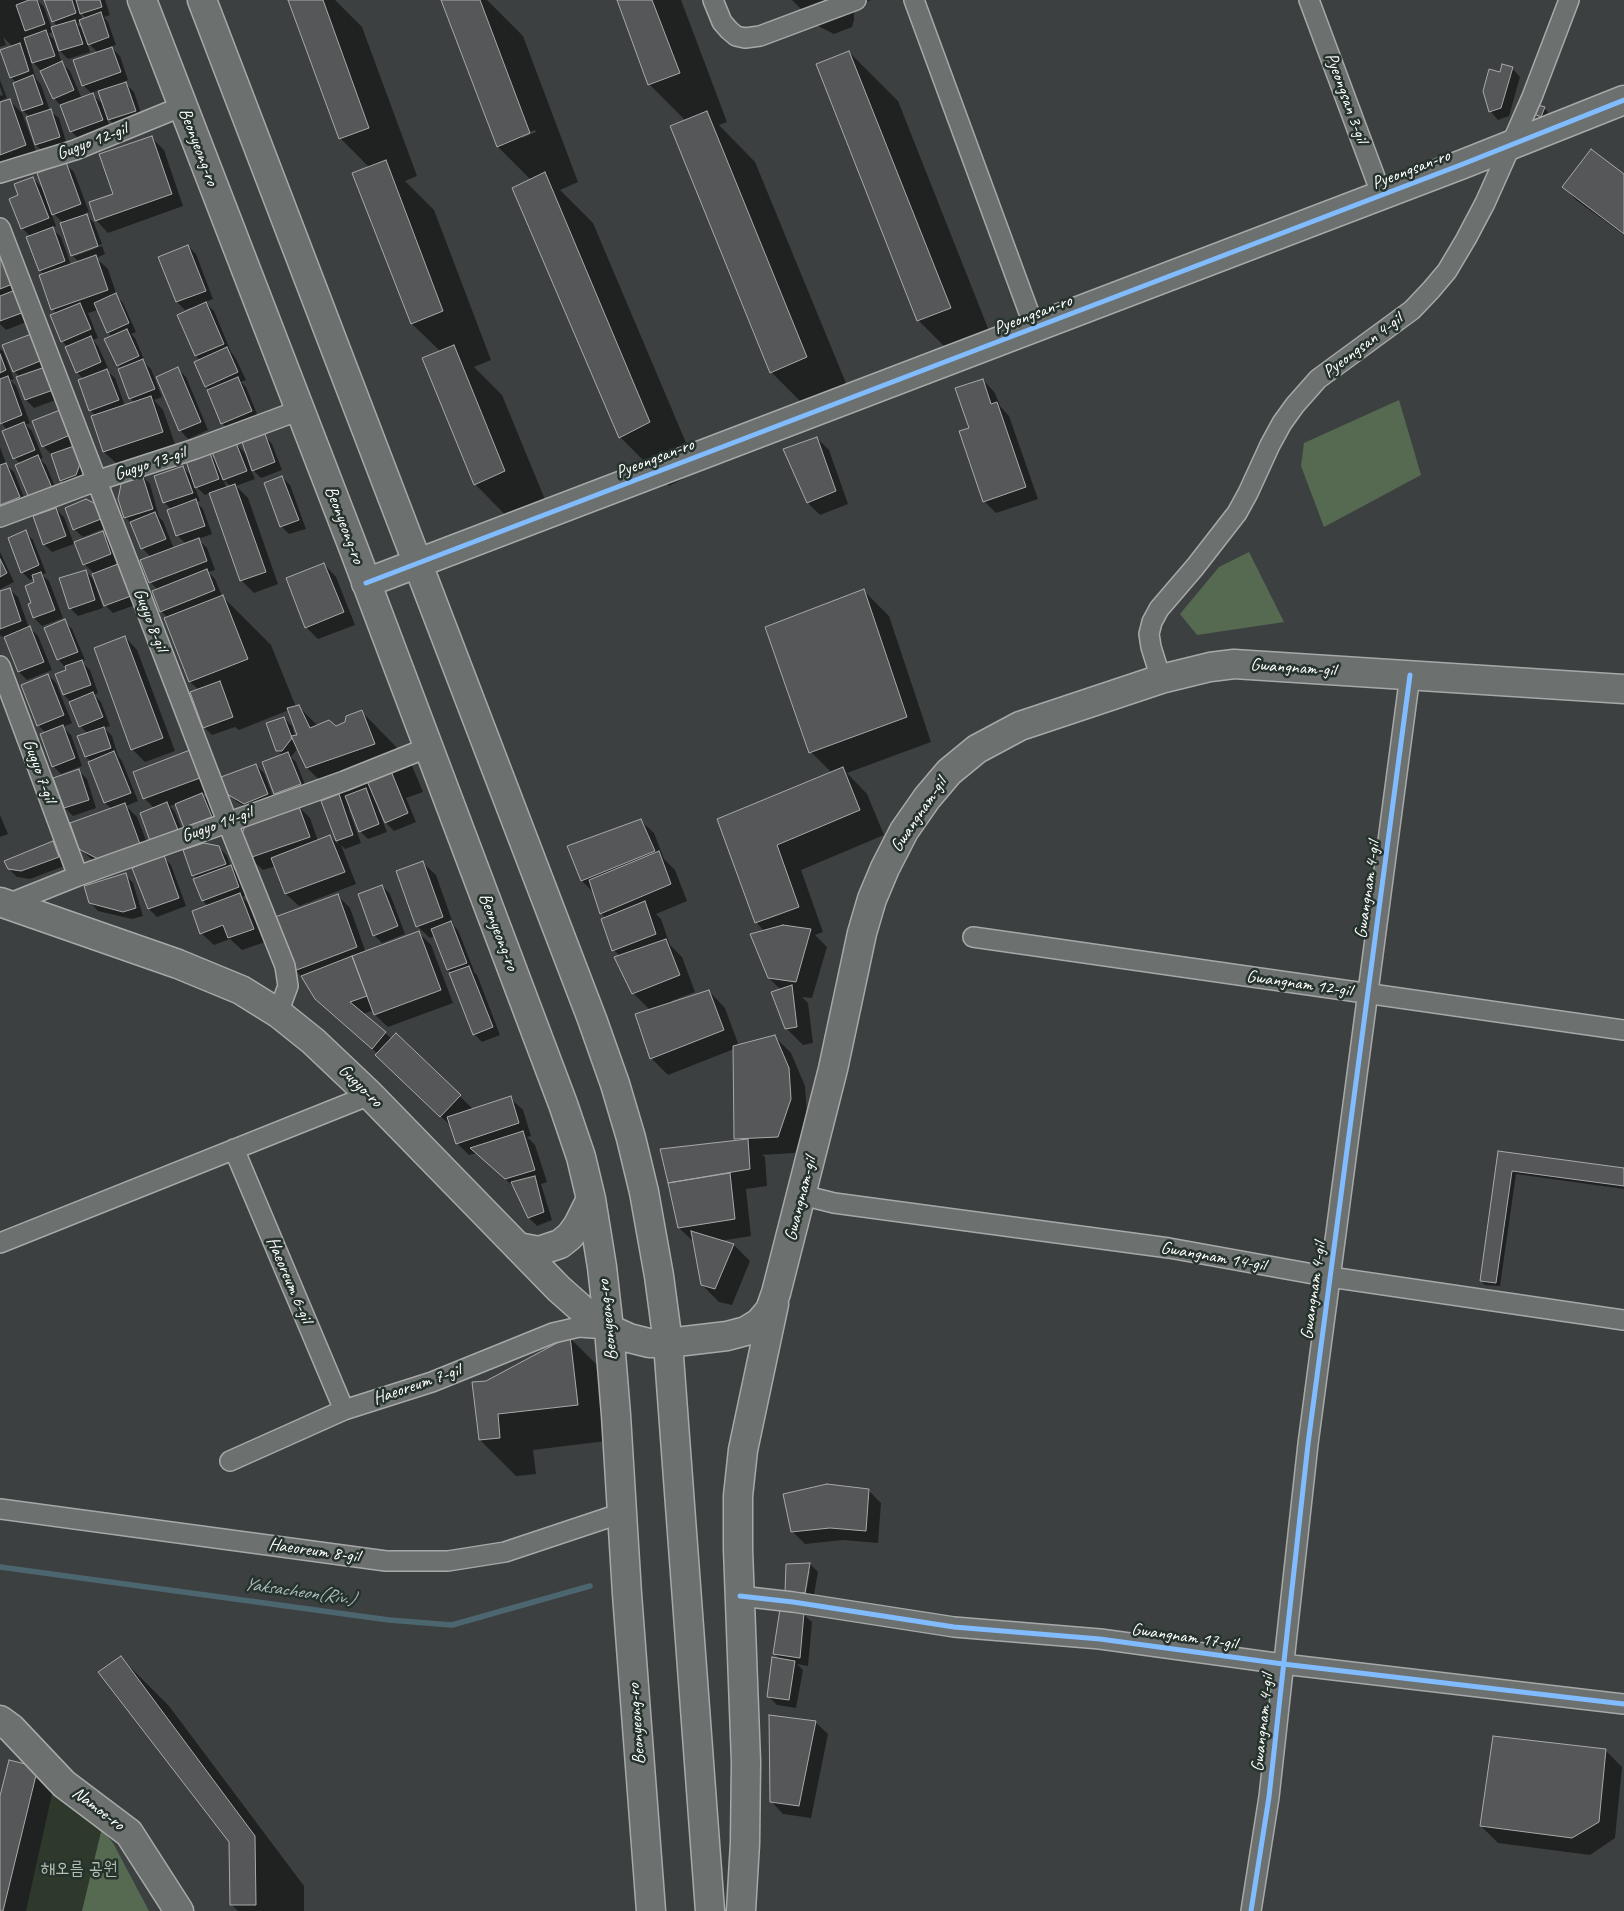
<!DOCTYPE html>
<html>
<head>
<meta charset="utf-8">
<style>
  body { margin:0 }
  canvas { display:block; background:#3c4040 }
</style>
</head>
<body>
<canvas width="1624" height="1911"></canvas>
<script>
const ctx = document.querySelector('canvas').getContext('2d');
ctx.lineJoin = 'round';
function fill(path, color) { ctx.fillStyle = color; ctx.fill(path, 'evenodd'); }
const poly = rows => new Path2D(rows.map(r => 'M' + r).join(''));
function stroke(path, color, width, dash) { ctx.strokeStyle = color; ctx.lineWidth = width; ctx.lineCap = dash ? 'butt' : 'round'; ctx.setLineDash(dash || []); ctx.stroke(path); }
function write(font, color, halo, rows, align = 'center') {
  ctx.font = font + ' Caveat,"Poor Story",sans-serif'; ctx.lineWidth = 5; ctx.setLineDash([]); ctx.textBaseline = 'middle'; ctx.strokeStyle = halo; ctx.fillStyle = color; for (const [text, x, y, turn = 0] of rows) {
    ctx.save(); ctx.translate(x, y); ctx.rotate((+turn || 0) * Math.PI / 180); ctx.textAlign = isNaN(turn) ? turn : align; if (halo) ctx.strokeText(text, 0, 0); ctx.fillText(text, 0, 0); ctx.restore();
  }
}
fill(poly([
  [1399,400,1421,475,1324,527,1301,466,1304,443],
  [1249,552,1284,622,1197,635,1180,614,1219,567],
  [56,1776,113,1843,149,1911,26,1911]
]), '#566a52');
fill(poly([
  [0,0,37,0,44,7,52,29,58,27,53,21,46,0,105,0,110,15,104,17,108,22,116,45,111,47,120,56,128,80,124,82,134,92,143,119,117,128,106,116,110,128,79,139,71,131,62,107,54,98,42,72,30,59,36,79,41,85,50,111,59,118,67,145,44,153,36,145,28,118,30,117,23,111,14,83,16,83,11,77,13,47,3,37,6,45,0,47],
  [80,12,86,18,83,20],
  [81,22,84,30,77,24],
  [54,32,60,51,68,59,90,52,87,42,98,53,83,85,91,93,99,90,105,106,93,95,82,99,70,71,62,63,54,40,50,36,49,33],
  [289,0,335,0,362,27,417,176,405,181,434,210,491,360,474,367,502,395,553,519,523,533,475,484,441,352,412,324,354,174,370,168,340,138],
  [445,0,487,0,523,36,578,182,560,190,593,223,698,471,669,486,621,438,513,188,531,180,498,147,442,1],
  [535,130,536,132,522,138,522,135],
  [618,0,681,0,727,122,719,125,755,162,855,405,820,421,772,373,672,126,686,121,649,84],
  [792,0,871,0,854,7,854,20,852,27,834,34,818,26],
  [849,52,898,101,999,356,966,368,918,320],
  [1512,68,1520,77,1509,116,1498,120,1490,111,1501,74],
  [0,80,7,98,0,101,0,94,1,96,3,95,0,87],
  [9,100,22,113,38,157,0,164,0,104],
  [1544,108,1548,112,1544,119,1536,114],
  [151,137,164,150,183,206,108,233,96,220],
  [65,164,74,172,89,212,85,213,94,223,102,244,75,253,75,256,102,246,105,254,96,258,108,269,117,296,123,303,136,332,131,334,135,338,146,364,151,369,162,397,154,400,163,410,175,444,117,464,104,452,96,416,90,410,83,379,77,372,68,347,62,341,57,314,52,309,44,274,40,271,31,237,22,228,20,196,33,178,44,190],
  [50,210,63,223,72,255,79,262,71,265,61,237,52,228,56,226],
  [98,310,108,332,112,337,118,365,121,369,130,398,135,403,125,406,115,378,107,371,109,370,98,346,93,340,98,338,88,313],
  [1624,175,1624,235,1576,200,1564,187],
  [188,246,196,254,213,299,205,302,214,311,231,352,235,357,246,380,241,382,246,387,259,419,230,432,222,423,210,391,206,386,200,360,196,356,178,315,192,310,191,307,185,310,177,302,160,257],
  [0,261,34,319,6,330,0,324],
  [34,334,64,397,34,408,26,400,18,378,20,377,14,371],
  [0,349,3,351,14,379,10,380,16,386,30,423,26,425,32,431,43,458,40,459,46,465,59,496,14,458,7,430,0,421],
  [178,369,186,377,208,430,188,439,180,430],
  [983,380,995,393,1000,406,1009,416,1038,499,996,513,984,501,970,429],
  [60,411,77,443,72,446,82,455,88,473,69,489,61,480,51,454,43,446],
  [264,435,272,444,282,470,261,478,250,467,255,479,236,486,248,498,278,584,254,593,241,580,210,493,205,495,194,485,200,501,196,502,203,509,212,534,198,539,207,548,215,570,208,572,215,579,222,596,271,645,296,707,299,707,318,726,335,727,346,723,362,712,410,761,423,792,406,798,416,822,394,831,386,823,380,809,378,809,387,832,368,839,360,831,353,814,348,808,361,843,345,849,341,845,356,884,299,906,286,894,276,866,263,870,250,858,298,806,310,818,318,841,330,836,338,844,323,801,336,796,307,768,298,748,291,757,296,762,308,792,284,802,276,794,264,763,283,756,277,750,284,718,292,726,295,737,298,736,289,710,239,730,235,727,212,735,204,727,199,690,190,682,166,619,168,618,161,611,158,590,150,582,151,557,142,548,132,524,125,517,142,476,150,484,159,517,163,521,174,549,186,544,177,535,171,509,164,502,183,467,193,478,209,454,218,462,236,444,248,456],
  [223,479,231,487,227,488],
  [817,438,829,450,848,504,820,515,808,503,785,450],
  [0,447,7,466,14,472,27,505,0,510],
  [282,477,290,485,306,529,289,534,281,526],
  [86,500,103,513,108,527,83,537,74,529],
  [56,509,64,517,74,544,52,552,44,544],
  [25,532,33,540,46,573,42,575,49,581,63,618,42,626,34,618,32,603,36,583,34,578,30,580,22,572],
  [102,533,111,541,118,563,116,563,126,573,138,604,113,613,105,605,93,572,84,564],
  [0,552,14,582,0,589],
  [324,564,336,577,355,625,318,639,306,627],
  [85,571,93,579,103,608,78,616,70,608],
  [9,589,18,597,29,628,30,628,38,636,52,670,27,680,19,672,6,637,4,638,0,635,0,593],
  [864,591,889,616,931,742,847,773,867,794,884,835,801,870,823,932,815,935,827,947,812,998,802,997,808,1003,813,1043,803,1045,786,1028,781,990,769,978,764,931,756,922,719,820,832,773,811,752],
  [64,621,72,629,85,660,82,662,90,670,98,693,94,695,101,702,110,726,104,728,112,736,118,756,122,761,138,801,126,806,137,817,152,856,93,861,80,848,112,809,105,803,89,763,91,762,86,757,88,734,80,726,70,701,64,695,68,671,59,660,46,628],
  [125,637,137,650,175,751,145,762,132,749],
  [48,675,56,683,72,723,63,727,71,735,82,766,61,774,53,766,46,733,38,725],
  [190,752,212,791,202,794,210,803,219,825,194,835,185,827,176,804,170,806,175,812,185,838,160,848,154,808,145,799,135,773],
  [256,765,264,773,275,802,253,811,237,802,228,793],
  [79,771,87,779,96,808,73,816,65,808],
  [0,815,8,834,0,837],
  [641,821,654,833,664,859,675,870,687,901,656,914,661,919,670,945,682,957,695,992,671,1001,672,1003,709,991,725,1008,739,1046,774,1036,791,1053,805,1086,807,1116,795,1153,762,1155,765,1157,767,1186,746,1189,751,1236,720,1241,734,1245,750,1261,732,1305,719,1302,702,1285,695,1243,679,1228,661,1150,739,1142,736,1139,734,1049,668,1075,651,1058,650,1010,633,993,620,956,614,950,606,918,601,913,595,894,582,881],
  [53,843,61,851,67,865,30,879,17,877,9,869],
  [219,847,227,856,231,867,239,875,247,895,242,897,252,907,265,942,242,950,230,939,214,945,201,933,208,906,203,901,197,879,193,875],
  [163,857,171,865,186,906,157,917,149,909,134,869],
  [423,863,436,875,454,926,458,930,474,971,473,971,477,975,500,1035,482,1042,474,1034,452,973,448,970,435,936,430,938,417,926],
  [125,875,133,883,143,916,132,919,98,911,90,902],
  [382,886,390,894,405,934,382,943,374,935],
  [337,895,350,908,366,953,419,933,431,945,453,1003,388,1027,375,1015,374,1010,363,1014,392,1039,396,1035,474,1110,510,1098,523,1110,531,1136,527,1137,535,1145,547,1182,541,1184,552,1220,537,1226,529,1218,515,1188,477,1153,469,1155,457,1143,452,1127,389,1067,378,1054,316,999,304,979,295,970],
  [1499,1152,1624,1169,1624,1189,1516,1174,1500,1286,1485,1285,1481,1281],
  [570,1338,606,1374,614,1440,533,1450,536,1474,516,1476,480,1440,486,1382],
  [868,1490,881,1503,878,1543,843,1540,805,1544,793,1532],
  [810,1564,818,1572,813,1600,794,1599,786,1591,787,1565],
  [807,1571,810,1571,805,1599,803,1599],
  [803,1614,812,1622,808,1666,797,1664,803,1670,796,1708,777,1705,769,1697,780,1659,775,1654],
  [121,1658,169,1706,304,1886,304,1911,238,1911,232,1905,230,1842],
  [815,1722,828,1734,811,1818,783,1814,771,1801],
  [1605,1750,1622,1767,1615,1838,1590,1855,1498,1843,1481,1826],
  [38,1768,101,1832,82,1911,0,1911,0,1801]
]), '#0007');
stroke(poly([
  [0,1567,389,1620,452,1625,590,1586]
]), '#4c666f', 5.5);
const building = poly([
  [29,0,37,0,45,24,25,31,16,5,29,0],
  [44,0,72,0,76,13,52,22,44,0],
  [76,0,100,0,102,7,80,14,76,0],
  [288,0,323,0,369,128,339,139,288,0],
  [441,0,480,0,530,133,497,147,441,0],
  [617,0,652,0,680,73,648,85,617,0],
  [101,12,109,37,88,45,79,20,101,12],
  [75,20,83,44,59,51,51,27,75,20],
  [46,30,55,56,32,63,24,38,46,30],
  [20,43,29,71,10,78,0,50,20,43],
  [112,47,121,72,82,86,73,60,112,47],
  [849,51,951,308,917,321,816,64,849,51],
  [62,61,74,90,53,99,40,71,62,61],
  [1502,64,1513,67,1501,108,1489,112,1483,91,1489,69,1500,72,1502,64],
  [33,75,43,104,22,111,13,83,33,75],
  [126,82,136,111,108,120,98,91,126,82],
  [93,93,103,120,70,132,60,105,93,93],
  [10,99,26,145,0,155,0,102,10,99],
  [1538,105,1545,107,1541,117,1534,114,1538,105],
  [51,109,60,137,35,145,26,117,51,109],
  [707,111,807,357,770,373,670,126,707,111],
  [152,136,172,194,95,221,89,202,113,194,99,154,152,136],
  [1591,149,1624,174,1624,234,1562,187,1591,149],
  [386,160,443,311,411,324,352,173,386,160],
  [66,162,81,204,52,215,37,173,66,162],
  [545,172,650,422,619,438,512,188,545,172],
  [33,177,49,218,21,229,9,199,18,195,14,184,33,177],
  [87,214,98,246,71,256,60,223,87,214],
  [53,227,65,261,39,271,26,237,53,227],
  [188,245,206,291,176,302,158,257,188,245],
  [96,255,108,290,51,310,39,275,96,255],
  [5,258,15,283,0,289,0,260,5,258],
  [18,289,27,311,0,321,0,296,18,289],
  [116,293,129,323,107,333,94,303,116,293],
  [206,302,224,344,195,356,177,315,206,302],
  [80,303,91,329,61,342,50,315,80,303],
  [127,329,139,356,117,366,104,339,127,329],
  [34,333,45,359,13,372,2,345,34,333],
  [91,336,101,362,76,373,65,347,91,336],
  [454,345,505,471,474,485,422,358,454,345],
  [227,347,238,372,205,387,194,362,227,347],
  [0,354,6,370,0,373,0,354],
  [143,359,155,389,129,399,118,369,143,359],
  [48,366,56,389,25,400,16,377,48,366],
  [178,367,201,422,179,431,156,377,178,367],
  [107,369,119,400,89,411,78,380,107,369],
  [8,376,22,415,0,424,0,379,8,376],
  [238,377,252,411,221,424,207,390,238,377],
  [983,379,991,404,997,402,1026,487,983,502,959,431,969,428,955,388,983,379],
  [151,396,163,432,103,452,91,416,151,396],
  [60,410,70,435,42,447,32,421,60,410],
  [24,422,35,450,13,459,2,431,24,422],
  [265,434,275,462,252,471,242,442,265,434],
  [817,437,836,491,807,503,783,449,817,437],
  [236,443,247,471,223,480,212,452,236,443],
  [74,446,80,464,76,475,60,481,51,454,74,446],
  [210,453,219,479,195,488,186,461,210,453],
  [38,455,52,488,29,498,15,465,38,455],
  [6,463,20,497,0,505,0,465,6,463],
  [183,466,193,493,163,503,154,476,183,466],
  [142,474,153,509,124,518,118,499,122,480,142,474],
  [282,476,299,520,280,527,264,483,282,476],
  [235,484,266,572,240,581,209,493,235,484],
  [86,499,96,504,101,519,73,530,65,508,86,499],
  [196,499,205,526,176,536,167,510,196,499],
  [56,508,66,536,43,545,33,516,56,508],
  [155,512,166,539,141,549,130,522,155,512],
  [26,530,39,565,21,573,8,538,26,530],
  [103,531,111,554,83,565,74,542,103,531],
  [199,538,207,561,149,583,140,560,199,538],
  [0,559,7,573,0,577,0,559],
  [324,563,344,612,305,628,286,578,324,563],
  [118,564,131,596,104,606,92,574,118,564],
  [207,569,215,590,160,612,152,591,207,569],
  [86,570,95,600,69,609,59,578,86,570],
  [41,572,55,610,33,618,28,604,31,603,25,586,34,582,32,575,41,572],
  [10,588,21,621,0,629,0,591,10,588],
  [864,589,907,717,809,753,765,627,864,589],
  [223,595,248,659,189,682,164,618,223,595],
  [65,619,78,652,57,660,44,628,65,619],
  [30,626,44,662,18,672,4,637,30,626],
  [125,636,163,738,131,750,94,648,125,636],
  [82,660,91,685,63,695,55,674,66,670,65,666,82,660],
  [48,674,64,715,37,726,21,685,48,674],
  [220,681,233,717,203,728,190,692,220,681],
  [93,692,103,717,79,727,69,702,93,692],
  [299,705,310,728,329,720,336,726,345,722,346,716,362,710,375,744,306,768,291,736,297,735,287,708,299,705],
  [284,717,292,738,282,751,276,751,266,723,284,717],
  [63,725,75,758,52,767,40,734,63,725],
  [104,727,111,748,85,757,77,736,104,727],
  [190,750,200,778,143,799,133,772,190,750],
  [114,751,131,793,104,803,88,762,114,751],
  [288,752,301,784,274,794,262,762,288,752],
  [256,764,268,794,244,804,227,794,221,777,256,764],
  [843,767,860,810,777,845,799,907,755,923,717,819,843,767],
  [79,769,89,800,64,808,53,778,79,769],
  [391,771,408,813,385,823,367,781,391,771],
  [366,788,379,824,359,832,345,796,366,788],
  [202,793,212,817,184,828,175,804,202,793],
  [339,794,353,835,336,841,321,801,339,794],
  [167,802,178,830,150,841,140,813,167,802],
  [125,803,140,844,98,859,79,849,70,823,125,803],
  [298,804,310,837,249,858,241,836,247,822,298,804],
  [641,819,655,851,581,881,567,846,641,819],
  [330,835,345,872,285,894,271,858,330,835],
  [53,841,59,857,21,871,8,869,4,861,53,841],
  [204,843,219,846,226,864,192,876,183,850,204,843],
  [659,851,671,884,600,914,589,880,659,851],
  [164,855,179,898,148,909,132,868,164,855],
  [423,861,443,917,416,927,396,871,423,861],
  [231,865,239,887,202,901,193,879,231,865],
  [126,873,136,908,123,912,89,903,84,886,126,873],
  [382,885,398,926,373,936,358,894,382,885],
  [240,893,254,929,228,938,223,925,200,934,192,911,240,893],
  [338,894,357,947,294,971,275,917,338,894],
  [645,901,656,934,612,951,601,919,645,901],
  [451,921,467,963,447,970,431,929,451,921],
  [783,925,811,929,796,982,768,978,750,934,783,925],
  [419,931,441,990,374,1015,352,956,419,931],
  [666,939,680,975,632,994,614,957,666,939],
  [352,956,367,996,350,1002,386,1032,372,1049,315,999,301,976,352,956],
  [469,966,493,1027,473,1035,449,973,469,966],
  [792,985,797,1027,785,1029,771,992,792,985],
  [709,990,724,1030,650,1059,635,1014,709,990],
  [396,1033,461,1095,440,1117,375,1055,396,1033],
  [775,1035,789,1068,791,1099,778,1137,734,1139,733,1046,775,1035],
  [511,1096,519,1123,456,1144,447,1117,511,1096],
  [523,1131,535,1170,505,1179,470,1148,523,1131],
  [748,1139,750,1169,668,1183,660,1149,748,1139],
  [1498,1151,1624,1168,1624,1186,1512,1171,1496,1283,1480,1281,1498,1151],
  [730,1173,735,1219,678,1228,668,1183,730,1173],
  [535,1176,544,1212,528,1218,511,1182,535,1176],
  [691,1231,734,1244,715,1289,701,1285,691,1231],
  [570,1336,578,1405,498,1414,500,1438,479,1440,472,1382,486,1381,570,1336],
  [827,1484,869,1489,866,1531,830,1528,791,1532,783,1494,827,1484],
  [810,1563,805,1593,785,1592,786,1564,810,1563],
  [780,1609,804,1613,800,1658,773,1654,780,1609],
  [121,1656,255,1836,256,1905,230,1905,229,1842,98,1672,121,1656],
  [772,1657,795,1661,789,1700,767,1697,772,1657],
  [769,1715,816,1721,799,1806,770,1802,769,1715],
  [1493,1736,1606,1749,1599,1822,1572,1838,1480,1826,1493,1736],
  [9,1760,38,1767,3,1911,0,1911,0,1796,9,1760]
]);
fill(building, '#555759');
stroke(building, '#a7a9a9', 1);
const street = poly([
  [713,0,722,22,729,30,736,36,745,38,760,36,856,0],
  [914,0,1035,329],
  [1309,0,1382,196],
  [0,173,75,150,183,106],
  [0,228,227,821,285,966,288,986,278,1013],
  [0,517,96,481,195,449,300,410],
  [0,666,78,876],
  [1161,679,1151,647,1149,634,1152,622,1159,609,1195,567,1237,513,1248,493,1270,445,1282,423,1295,405,1318,379,1412,310,1431,290,1447,271,1466,239,1485,203,1511,145,1532,97,1569,0],
  [3,906,78,876,344,781,429,747],
  [973,937,1624,1030],
  [234,1149,344,1410],
  [802,1195,834,1203,1169,1248,1330,1277,1624,1320],
  [0,1243,370,1095],
  [230,1461,344,1410,432,1382,553,1333,579,1327,608,1329],
  [0,1509,386,1561,448,1561,505,1552,622,1513],
  [740,1596,793,1602,954,1627,1100,1639,1283,1664,1624,1704],
  [1251,1911,1269,1797,1308,1444,1410,675]
]);
const secondary = poly([
  [142,0,353,547,563,1104,581,1157,591,1199,602,1267,609,1329,616,1415,627,1594,651,1911],
  [202,0,592,1019,615,1084,631,1138,644,1192,659,1276,668,1343,710,1911],
  [366,583,1463,164,1624,100],
  [0,902,178,964,241,990,278,1013,313,1041,370,1095,559,1289,585,1312,609,1329,629,1338,649,1343,668,1343,727,1336,746,1331,759,1323,770,1310,776,1293,833,1069,862,933,872,899,885,868,904,831,927,798,949,772,977,749,1020,726,1161,679,1210,667,1234,664,1624,689],
  [518,1247,539,1251,560,1244,570,1236,578,1225,591,1199],
  [0,1720,11,1728,64,1784,129,1833,179,1911],
  [741,1911,745,1843,746,1762,738,1549,738,1496,743,1450,774,1304]
]);
stroke(street, '#a7a9a9', 22);
stroke(secondary, '#a7a9a9', 31);
stroke(street, '#6c706e', 19);
stroke(secondary, '#6c706e', 28);
stroke(poly([
  [366,583,1463,164,1624,100],
  [740,1596,793,1602,954,1627,1100,1639,1283,1664,1624,1704],
  [1251,1911,1269,1797,1308,1444,1410,675]
]), '#80bcff', 5);
write('18px', '#fff', '#26332d', [
  ["Pyeongsan 3-gil",1346,98,70],
  ["Gugyo 12-gil",92,142,-21],
  ["Beonyeong-ro",198,147,69],
  ["Pyeongsan-ro",1411,170,-21],
  ["Pyeongsan-ro",1033,315,-21],
  ["Pyeongsan 4-gil",1363,346,-37],
  ["Pyeongsan-ro",655,459,-21],
  ["Gugyo 13-gil",150,464,-18],
  ["Beonyeong-ro",344,525,69],
  ["Gugyo 8-gil",150,620,69],
  ["Gwangnam-gil",1293,668,4],
  ["Gugyo 7-gil",39,771,70],
  ["Gwangnam-gil",919,815,-56],
  ["Gugyo 14-gil",217,825,-20],
  ["Gwangnam 4-gil",1368,890,-82],
  ["Beonyeong-ro",498,932,69],
  ["Gwangnam 12-gil",1299,984,8],
  ["Gugyo-ro",360,1086,44],
  ["Gwangnam-gil",801,1199,-76],
  ["Gwangnam 14-gil",1213,1257,10],
  ["Haeoreum 6-gil",289,1280,67],
  ["Gwangnam 4-gil",1314,1291,-82],
  ["Beonyeong-ro",608,1320,-96],
  ["Haeoreum 7-gil",417,1385,-19],
  ["Haeoreum 8-gil",314,1551,8],
  ["Gwangnam 17-gil",1184,1637,8],
  ["Gwangnam 4-gil",1263,1723,-84],
  ["Beonyeong-ro",637,1724,-94],
  ["Namoe-ro",98,1809,37]
]);
write('18px', '#b5bfb2', '#26332d', [
  ["해오름 공원",79,1869]
]);
write('italic 19px', '#afbcc0', '#26332d', [
  ["Yaksacheon(Riv.)",299,1592,8]
]);
</script>
</body>
</html>
